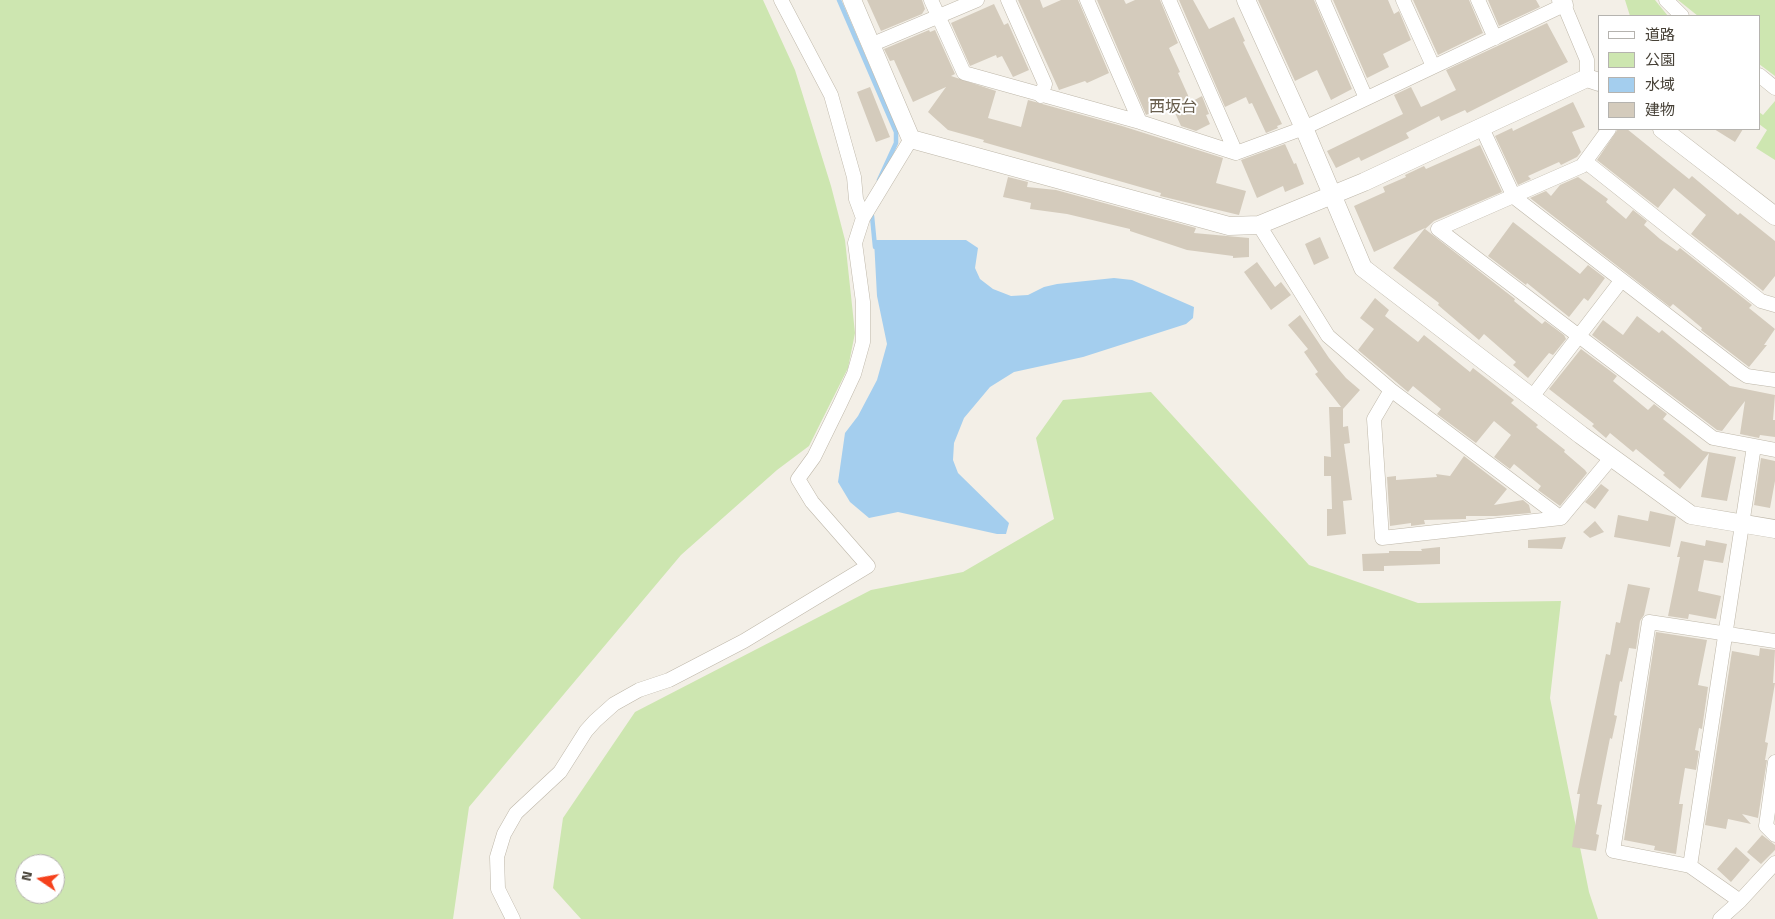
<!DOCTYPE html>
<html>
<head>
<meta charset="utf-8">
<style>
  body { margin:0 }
  #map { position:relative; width:1775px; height:919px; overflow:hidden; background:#f3efe7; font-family:"Titillium Web","Noto Sans JP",sans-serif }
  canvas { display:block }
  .legend { position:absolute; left:1598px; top:15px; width:162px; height:115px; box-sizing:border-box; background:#fff; border:1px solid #b5b3af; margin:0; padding:6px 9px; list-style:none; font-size:15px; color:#464036 }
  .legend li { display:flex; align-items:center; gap:10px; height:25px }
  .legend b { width:25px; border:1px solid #b5b3af }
  .north { position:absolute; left:15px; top:854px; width:50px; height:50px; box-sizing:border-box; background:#fff; border:1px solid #b5b3af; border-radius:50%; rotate:282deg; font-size:14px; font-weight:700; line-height:20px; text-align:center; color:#464036 }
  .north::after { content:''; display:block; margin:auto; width:18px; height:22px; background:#f5411c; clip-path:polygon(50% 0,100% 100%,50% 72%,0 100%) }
</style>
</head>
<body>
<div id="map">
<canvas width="1775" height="919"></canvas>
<ul class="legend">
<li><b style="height:6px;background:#fff"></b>道路</li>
<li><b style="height:14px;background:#cde6b0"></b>公園</li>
<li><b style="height:14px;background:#a4ceee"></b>水域</li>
<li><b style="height:14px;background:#d4cbbc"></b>建物</li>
</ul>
<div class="north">N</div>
</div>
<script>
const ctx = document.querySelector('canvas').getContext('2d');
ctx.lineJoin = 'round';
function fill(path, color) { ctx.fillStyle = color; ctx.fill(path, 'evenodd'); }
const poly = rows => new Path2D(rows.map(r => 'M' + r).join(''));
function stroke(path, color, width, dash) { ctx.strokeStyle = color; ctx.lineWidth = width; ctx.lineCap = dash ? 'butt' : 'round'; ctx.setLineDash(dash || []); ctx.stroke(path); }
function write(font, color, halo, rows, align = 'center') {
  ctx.font = font + ' "Titillium Web","Noto Sans JP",sans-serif'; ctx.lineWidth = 4; ctx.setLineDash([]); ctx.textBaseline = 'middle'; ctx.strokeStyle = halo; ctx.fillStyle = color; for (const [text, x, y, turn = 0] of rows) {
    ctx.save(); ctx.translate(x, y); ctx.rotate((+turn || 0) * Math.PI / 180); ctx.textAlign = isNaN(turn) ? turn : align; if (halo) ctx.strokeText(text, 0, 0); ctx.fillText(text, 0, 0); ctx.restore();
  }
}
fill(poly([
  [0,0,763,0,795,70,831,186,845,240,855,333,848,368,809,446,777,470,681,555,469,807,453,919,0,919],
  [25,864,55,864,55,894,25,894],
  [1625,0,1655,0,1668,16,1630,16],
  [1678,0,1775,0,1775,76,1759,64,1759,16,1698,16],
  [1775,101,1775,160,1756,148,1767,130,1759,124,1759,112,1763,115],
  [1151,392,1309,565,1418,603,1561,601,1550,698,1589,892,1598,919,581,919,553,888,563,818,635,712,871,590,963,572,1054,519,1036,438,1063,400]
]), '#cde6b0');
fill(poly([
  [874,240,966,240,978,248,975,268,980,279,993,289,1011,296,1028,295,1044,287,1057,284,1114,278,1132,280,1194,307,1193,318,1186,324,1083,357,1014,372,990,387,964,418,954,443,953,460,958,473,1009,523,1006,534,997,534,898,512,869,518,850,502,838,482,845,433,858,416,877,380,887,344,877,296]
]), '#a4ceee');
stroke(poly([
  [839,0,896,132,896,143,879,180],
  [872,216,875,247]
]), '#a4ceee', 4.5);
fill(poly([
  [867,0,922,0,925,9,922,14,881,31],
  [1018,0,1040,0,1043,8,1061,0,1078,0,1109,73,1087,83,1085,81,1059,90],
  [1097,0,1124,0,1126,4,1135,0,1160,0,1178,43,1169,48,1180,72,1178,73,1191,102,1202,96,1209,114,1206,115,1210,124,1196,131,1181,126,1171,104,1146,115],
  [1179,0,1193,0,1209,29,1234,17,1245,41,1243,42,1282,124,1277,126,1278,128,1266,133,1252,103,1249,104,1246,97,1225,107],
  [1258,0,1314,0,1352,89,1331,100,1317,70,1295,81],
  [1333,0,1388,0,1394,14,1399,11,1411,40,1383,54,1389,67,1367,78],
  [1413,0,1469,0,1483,33,1438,55],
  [1488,0,1536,0,1540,7,1499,26],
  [994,4,1004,25,1008,23,1029,70,1013,77,1002,56,997,58,996,55,970,66,951,23],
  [1547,23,1568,62,1467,113,1465,110,1441,121,1439,116,1406,133,1409,138,1361,161,1359,157,1336,168,1327,151,1403,114,1394,95,1411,87,1421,107,1428,104,1456,90,1446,70],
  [929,30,930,32,935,30,955,74,951,76,996,91,988,118,1021,127,1028,100,1122,126,1223,158,1216,183,1246,191,1239,215,1160,196,1161,193,983,142,984,140,948,130,928,112,946,87,913,102,894,60,890,61,884,49],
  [870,87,890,137,876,142,857,92],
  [1573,102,1585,127,1572,132,1581,152,1577,157,1561,165,1559,162,1528,176,1531,179,1518,185,1495,136,1512,128,1513,131],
  [1618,129,1627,129,1689,179,1692,176,1738,215,1740,213,1775,241,1775,276,1763,291,1691,234,1706,215,1674,188,1658,208,1597,160],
  [1714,129,1743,129,1735,142],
  [1285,144,1294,164,1296,163,1304,184,1285,192,1283,186,1257,198,1241,160],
  [1480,145,1502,192,1434,221,1425,229,1515,299,1514,301,1542,324,1545,321,1564,335,1566,339,1553,355,1549,353,1528,378,1513,365,1516,362,1484,334,1479,340,1438,305,1439,303,1393,268,1425,228,1374,252,1354,206,1385,192,1383,187,1406,177,1405,175,1424,166,1426,169],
  [1008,177,1028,182,1027,187,1056,190,1196,228,1194,233,1249,238,1249,257,1233,258,1233,256,1187,250,1130,231,1130,229,1067,214,1030,209,1031,203,1003,197],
  [1578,177,1608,199,1606,202,1626,219,1633,210,1647,221,1644,225,1660,239,1677,251,1680,248,1752,305,1749,308,1775,329,1764,345,1767,345,1749,367,1701,330,1702,328,1673,304,1670,307,1530,198,1546,191,1551,196,1560,185],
  [1513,222,1580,274,1588,265,1605,278,1588,301,1584,298,1569,317,1527,283,1526,285,1488,256],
  [1320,237,1329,258,1314,265,1305,244],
  [1257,262,1275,287,1281,282,1291,295,1271,310,1244,272],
  [1375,298,1389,310,1385,316,1418,342,1424,335,1470,372,1473,368,1514,400,1511,403,1538,425,1536,427,1565,450,1564,452,1585,470,1587,473,1560,506,1538,490,1541,486,1514,464,1510,469,1494,457,1511,435,1494,421,1476,443,1437,414,1441,409,1413,386,1408,392,1358,350,1374,329,1360,318],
  [1300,315,1329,358,1346,378,1360,390,1343,409,1343,427,1348,426,1350,443,1344,444,1352,500,1343,501,1346,534,1327,536,1327,509,1332,509,1331,476,1324,476,1324,456,1331,457,1329,407,1341,407,1315,374,1318,372,1304,352,1308,349,1288,325],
  [1637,316,1659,333,1662,330,1730,386,1775,395,1773,420,1775,420,1775,437,1760,435,1759,438,1740,434,1745,401,1722,431,1717,430,1592,335,1603,320,1623,335],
  [1581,349,1617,376,1613,381,1648,410,1654,404,1667,414,1663,419,1703,451,1736,457,1727,501,1701,497,1709,453,1680,489,1663,475,1665,473,1636,449,1633,452,1610,433,1606,438,1592,426,1594,424,1549,389],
  [1464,456,1507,489,1494,505,1523,500,1529,505,1531,513,1496,516,1466,516,1466,519,1424,520,1425,524,1411,526,1411,523,1390,526,1387,477,1396,476,1396,480,1437,477,1436,474,1450,476],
  [1761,458,1775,461,1775,481,1770,508,1754,505],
  [1601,484,1609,490,1595,509,1585,502],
  [1650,511,1676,517,1670,547,1614,537,1618,515,1648,521],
  [1595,521,1604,532,1590,538,1583,532],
  [1566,537,1562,549,1528,548,1528,540],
  [1706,540,1727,544,1723,563,1704,560,1698,591,1721,596,1716,619,1689,614,1688,619,1668,616,1680,557,1677,557,1681,541,1705,546],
  [1440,547,1440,564,1384,566,1384,571,1363,571,1362,554,1389,553,1389,551,1422,551,1421,549],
  [1628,584,1650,588,1644,615,1640,621,1636,649,1629,648,1622,682,1620,681,1614,715,1617,716,1612,739,1610,738,1597,804,1602,805,1596,834,1599,835,1596,851,1572,847,1580,794,1577,794,1606,654,1610,655,1616,622,1620,623],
  [1656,632,1707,640,1698,685,1708,687,1702,729,1699,728,1695,750,1699,751,1696,770,1685,768,1679,804,1683,804,1676,854,1654,850,1655,846,1624,840],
  [1760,648,1775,650,1773,683,1775,683,1765,742,1768,743,1765,760,1767,760,1758,818,1742,814,1751,824,1728,819,1726,829,1705,825,1732,651,1759,656],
  [1762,835,1775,845,1775,850,1761,864,1747,852],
  [1736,847,1750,860,1731,882,1717,869]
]), '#d4cbbc');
const minor = poly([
  [781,0,831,95,854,177,856,199,863,218],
  [931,0,964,73,1140,122,1236,153,1304,128,1564,5,1587,60,1587,78],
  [1008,0,1045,84,1041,96],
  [1087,0,1140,122],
  [1169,0,1236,153],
  [1323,0,1366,98],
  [1403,0,1433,66],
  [1478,0,1495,38],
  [1666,0,1682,16],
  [873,44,977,0],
  [1759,75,1775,88],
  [1482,128,1514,197,1741,372,1747,376,1775,380],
  [1609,129,1582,166,1438,229,1713,438,1775,450],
  [1586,162,1761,301,1775,305],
  [1259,225,1328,336,1391,390,1561,518],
  [1391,390,1374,419,1382,538,1561,518,1611,458],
  [1532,397,1621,281],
  [1775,762,1766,826,1775,835],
  [1690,866,1613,851,1649,622,1775,641],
  [1740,901,1690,866,1754,446],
  [513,919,498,889,497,857,504,834,516,813,560,772,586,731,595,721,614,704,639,690,669,680,744,641,868,566,812,502,798,479,814,457,840,404,854,374,863,342,863,302,855,243,863,218,911,139],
  [1720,919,1740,901,1775,863]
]);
const tertiary = poly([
  [852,0,911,139,1229,226,1259,225,1364,182,1587,78,1599,82],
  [1246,0,1304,128,1363,268,1581,435,1691,515,1775,529],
  [1561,0,1564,5],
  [1662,129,1775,216]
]);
stroke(minor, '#beb7a9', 15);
stroke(tertiary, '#beb7a9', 19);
stroke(minor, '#fff', 14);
stroke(tertiary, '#fff', 18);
write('16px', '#685e4d', '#fff', [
  ["西坂台",1173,108]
]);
</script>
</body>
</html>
